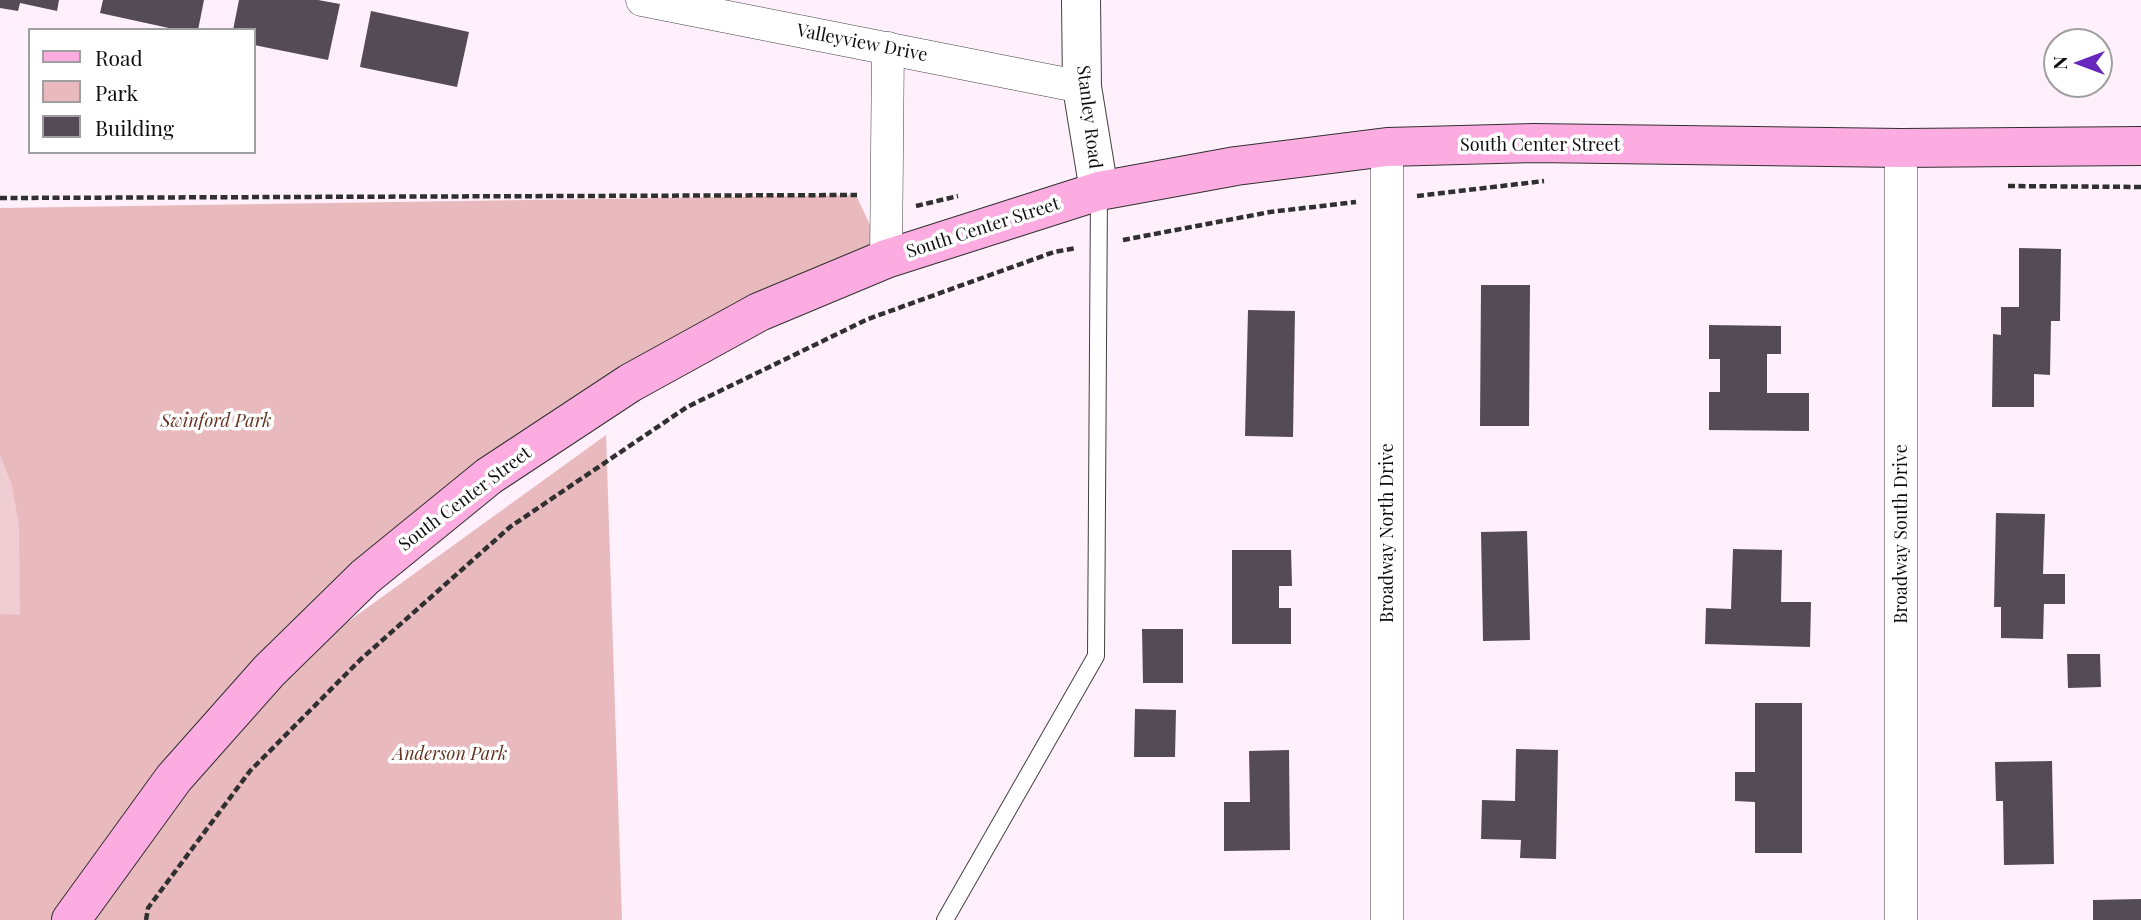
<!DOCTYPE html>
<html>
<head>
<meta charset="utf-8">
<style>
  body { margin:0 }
  #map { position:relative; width:2141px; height:920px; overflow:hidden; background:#fff0fb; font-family:"Playfair Display",serif }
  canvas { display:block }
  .legend { position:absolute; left:28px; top:28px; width:228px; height:126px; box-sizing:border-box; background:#fff; border:2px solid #9f9f9f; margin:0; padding:9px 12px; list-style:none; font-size:21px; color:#0e0e0e }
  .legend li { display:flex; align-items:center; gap:14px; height:35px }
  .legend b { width:35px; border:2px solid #9f9f9f }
  .north { position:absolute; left:2043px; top:28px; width:70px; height:70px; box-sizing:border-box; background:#fff; border:2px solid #9f9f9f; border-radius:50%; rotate:270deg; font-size:19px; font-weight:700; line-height:28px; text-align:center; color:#0e0e0e }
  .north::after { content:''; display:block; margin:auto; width:24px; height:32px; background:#6628bc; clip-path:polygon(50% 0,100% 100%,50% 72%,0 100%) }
</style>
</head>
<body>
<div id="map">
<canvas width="2141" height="920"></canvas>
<ul class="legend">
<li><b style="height:9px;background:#fdace1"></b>Road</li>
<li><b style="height:19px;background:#e9babd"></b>Park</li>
<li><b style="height:19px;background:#554b57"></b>Building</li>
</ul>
<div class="north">N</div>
</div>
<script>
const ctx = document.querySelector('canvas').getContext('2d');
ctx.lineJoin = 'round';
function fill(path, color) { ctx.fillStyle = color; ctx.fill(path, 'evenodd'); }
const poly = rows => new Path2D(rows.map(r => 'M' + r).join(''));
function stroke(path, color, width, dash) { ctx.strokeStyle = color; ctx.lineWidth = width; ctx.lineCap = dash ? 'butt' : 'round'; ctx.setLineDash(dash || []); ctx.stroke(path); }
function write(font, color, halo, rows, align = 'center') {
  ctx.font = font + ' "Playfair Display",serif'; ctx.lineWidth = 7; ctx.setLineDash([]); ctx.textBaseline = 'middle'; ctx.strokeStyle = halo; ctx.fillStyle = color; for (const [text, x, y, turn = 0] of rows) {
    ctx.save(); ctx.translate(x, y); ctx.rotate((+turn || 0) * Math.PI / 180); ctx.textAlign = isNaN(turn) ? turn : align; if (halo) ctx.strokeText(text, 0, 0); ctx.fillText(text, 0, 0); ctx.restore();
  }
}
fill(poly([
  [856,195,886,259,630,383,252,691,606,435,622,920,0,920,0,208]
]), '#e9babd');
fill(poly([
  [0,455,12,485,19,526,20,615,0,614]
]), '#f0ccd3');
fill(poly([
  [0,0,59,0,57,11,20,3,18,11,0,8],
  [103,0,204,0,198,30,178,30,100,13],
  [239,0,318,0,340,4,328,60,254,45,254,30,233,30],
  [371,11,469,32,457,87,360,67],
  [2019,248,2061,249,2060,321,2051,321,2050,375,2034,374,2034,407,1992,407,1993,334,2001,335,2001,307,2019,307],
  [1481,285,1530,285,1529,426,1480,426],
  [1248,310,1295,311,1293,437,1245,436],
  [1709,325,1781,326,1781,354,1767,354,1767,393,1809,393,1809,431,1709,430,1709,392,1720,392,1720,359,1709,359],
  [1996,513,2045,514,2043,574,2065,574,2065,604,2044,604,2043,639,2001,638,2001,607,1994,607],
  [1527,531,1530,640,1483,641,1481,532],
  [1733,549,1782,550,1781,602,1811,602,1810,647,1705,644,1706,608,1731,609],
  [1232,550,1291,550,1292,586,1279,586,1279,608,1291,608,1291,644,1232,644],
  [1142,629,1183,629,1183,683,1143,683],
  [2067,654,2100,654,2101,687,2068,688],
  [1755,703,1802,703,1802,853,1755,853,1755,802,1735,801,1735,772,1755,772],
  [1135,709,1176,710,1175,757,1134,757],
  [1516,749,1558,750,1556,859,1520,858,1521,840,1481,839,1482,800,1515,801],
  [1289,750,1290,850,1224,851,1224,802,1250,802,1249,751],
  [2052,761,2054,864,2004,865,2003,801,1996,801,1995,762],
  [2141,899,2141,920,2093,920,2093,900]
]), '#554b57');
const service = poly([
  [945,920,1096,656,1099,191]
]);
const minor = poly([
  [642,0,1082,87],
  [1387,147,1387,920],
  [886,259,888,48],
  [1901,920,1901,148]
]);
const tertiary = poly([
  [1081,0,1082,87,1099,191]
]);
const secondary = poly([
  [71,920,174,778,269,671,365,577,489,476,630,383,759,312,886,259,1099,191,1236,166,1387,147,1534,143,1901,148,2141,146]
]);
stroke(service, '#414141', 18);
stroke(minor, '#414141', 33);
stroke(tertiary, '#414141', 40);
stroke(secondary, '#303030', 40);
stroke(poly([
  [2008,186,2141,187],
  [1417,196,1544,181],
  [0,198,857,195],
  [916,206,958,196],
  [1123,240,1270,212,1356,202],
  [146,920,148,908,250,771,360,660,510,527,687,407,868,319,1054,252,1077,248]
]), '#303030', 4.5, [7, 3.5]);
stroke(service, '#fff', 16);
stroke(minor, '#fff', 32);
stroke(tertiary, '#fff', 38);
stroke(secondary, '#fdace1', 38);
write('18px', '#0e0e0e', '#fff', [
  ["Valleyview Drive",862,43,11],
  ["Stanley Road",1089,117,83],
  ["South Center Street",1540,145],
  ["South Center Street",983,228,-18],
  ["South Center Street",465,499,-37],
  ["Broadway North Drive",1387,533,-90],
  ["Broadway South Drive",1901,534,-90]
]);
write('italic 18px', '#65311f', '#fff', [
  ["Swinford Park",216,421],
  ["Anderson Park",450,754]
]);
</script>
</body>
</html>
